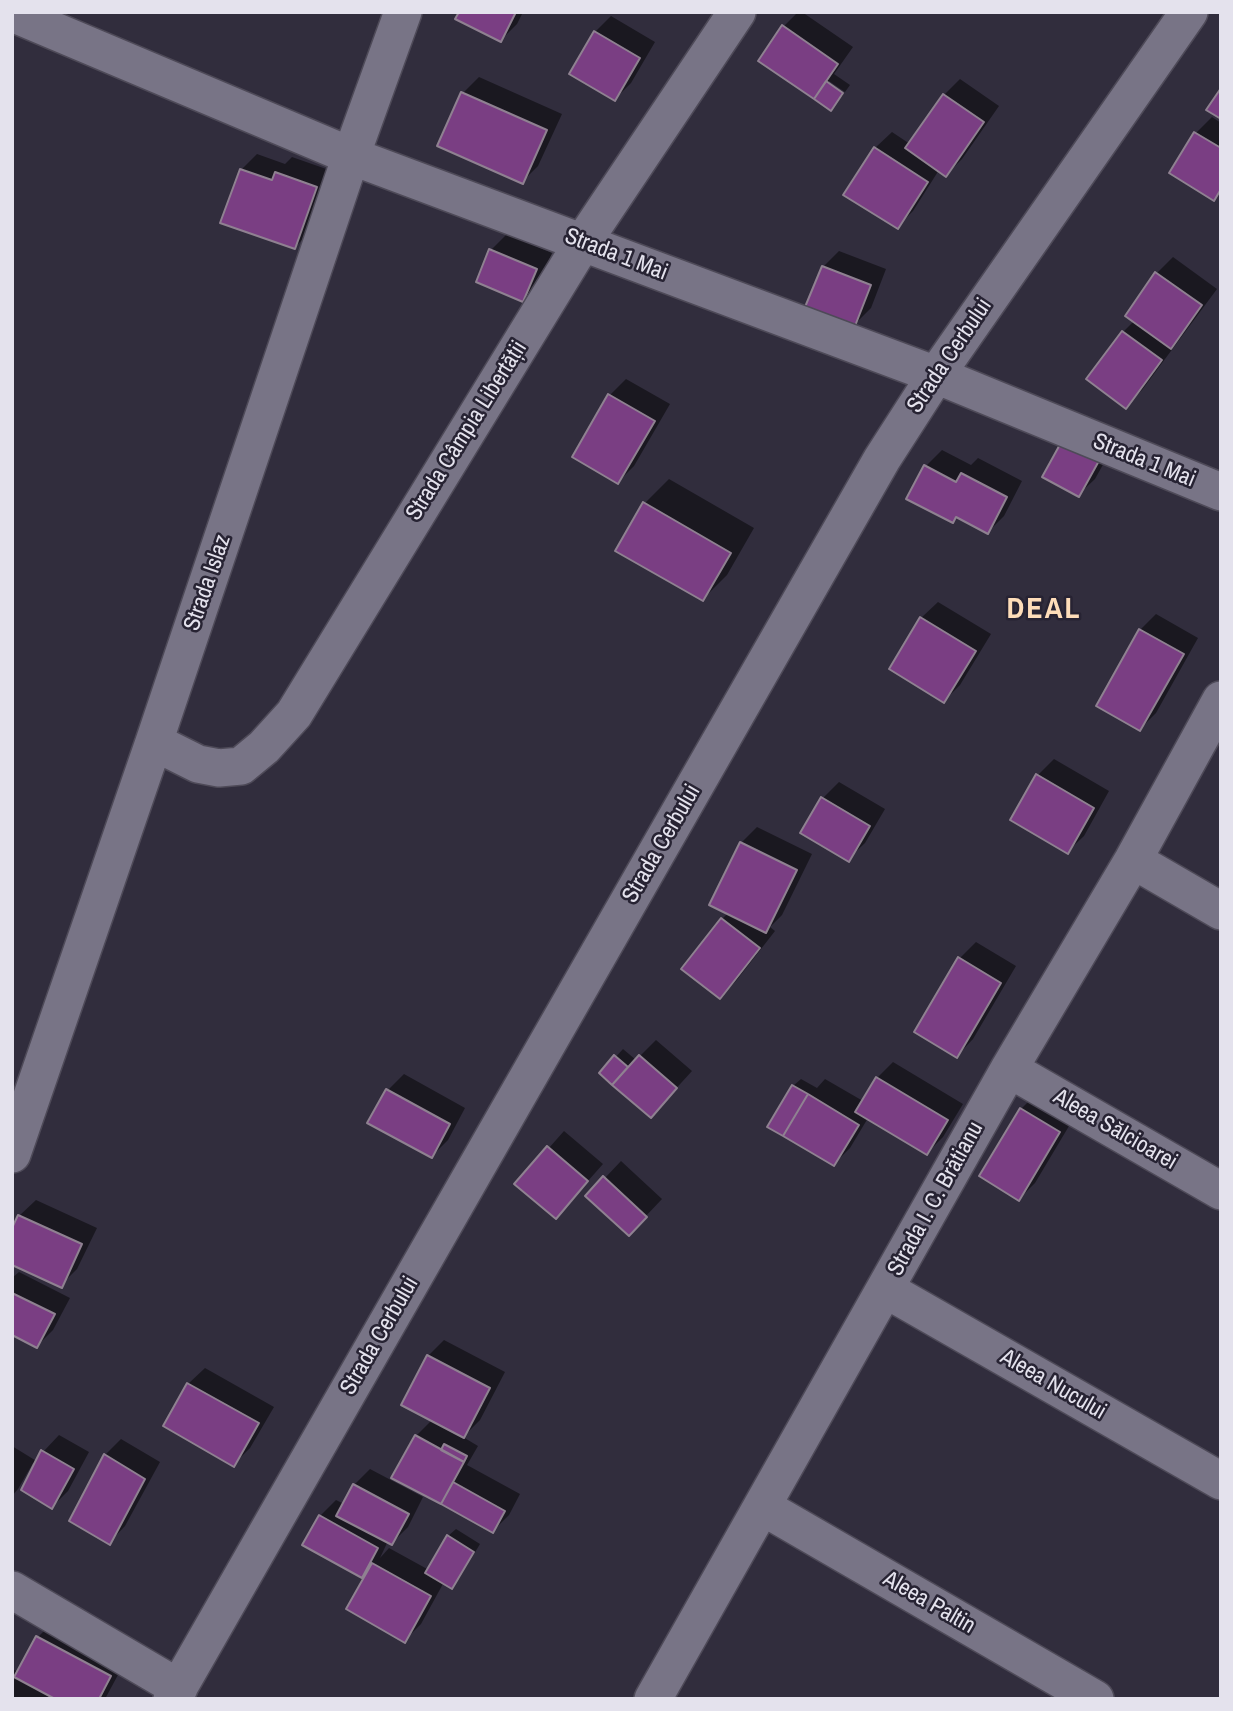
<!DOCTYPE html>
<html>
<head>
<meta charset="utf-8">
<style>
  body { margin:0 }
  #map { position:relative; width:1233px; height:1711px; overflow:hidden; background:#312d3d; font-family:"Archivo Narrow",sans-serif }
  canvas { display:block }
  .frame { position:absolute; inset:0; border:14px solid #e4e2ed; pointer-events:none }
</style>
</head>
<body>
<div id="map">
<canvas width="1233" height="1711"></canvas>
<div class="frame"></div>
</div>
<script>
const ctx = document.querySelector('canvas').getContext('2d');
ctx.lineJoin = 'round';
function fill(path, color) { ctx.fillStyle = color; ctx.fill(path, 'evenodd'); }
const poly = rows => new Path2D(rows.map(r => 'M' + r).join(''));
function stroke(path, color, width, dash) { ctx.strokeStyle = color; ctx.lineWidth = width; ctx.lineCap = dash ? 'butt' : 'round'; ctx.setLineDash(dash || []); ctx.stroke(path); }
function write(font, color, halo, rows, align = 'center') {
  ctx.font = font + ' "Archivo Narrow",sans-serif'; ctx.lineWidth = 5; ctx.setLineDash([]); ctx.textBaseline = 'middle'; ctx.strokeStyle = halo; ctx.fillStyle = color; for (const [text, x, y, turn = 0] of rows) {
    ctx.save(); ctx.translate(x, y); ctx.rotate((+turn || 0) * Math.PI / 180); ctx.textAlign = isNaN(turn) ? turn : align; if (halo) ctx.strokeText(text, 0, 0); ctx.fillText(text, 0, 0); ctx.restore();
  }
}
fill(poly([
  [461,12,523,12,517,24,501,40],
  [798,12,802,12,853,47,834,74,850,85,845,92,829,81,827,84,843,95,831,109,783,27],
  [611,16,655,42,631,83,615,99,595,32],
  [479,77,562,114,538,166,522,182,463,93],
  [960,79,999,106,962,159,946,175,939,170,913,211,897,227,875,148,892,132,910,144,944,95],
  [1212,117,1221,123,1221,191,1213,199,1196,133],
  [257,154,285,164,292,157,332,171,311,231,295,247,241,170],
  [507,234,552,253,539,284,523,300,491,250],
  [839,251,886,269,871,308,855,324,823,267],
  [1173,257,1217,289,1142,390,1126,406,1123,332,1134,321,1127,316,1157,273],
  [626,379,670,404,634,466,618,482,610,395],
  [1081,424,1115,443,1095,479,1078,495],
  [942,450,971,465,978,458,1022,481,1004,516,988,532,957,516,953,521,908,498,926,466],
  [669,479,754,528,727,575,703,599,618,550,645,503],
  [938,602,991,634,960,685,944,701,921,618],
  [1156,614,1198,638,1156,713,1140,729,1140,630],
  [1054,759,1109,791,1084,836,1067,852,1038,775],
  [839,782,885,809,865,843,848,859,823,798],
  [757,827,812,854,782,915,770,927,775,931,736,981,720,997,722,919,728,913,741,843],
  [976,942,1016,966,973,1039,957,1056,960,958],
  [656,1040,692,1071,651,1116,601,1073,623,1049,636,1060],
  [893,1062,963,1104,943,1137,927,1153,868,1118,850,1148,834,1164,793,1086,801,1079,817,1088,825,1079,863,1101,877,1078],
  [404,1074,465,1108,448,1140,432,1156,370,1122,388,1090],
  [1037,1093,1075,1116,1035,1183,1019,1199,1021,1109],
  [564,1131,603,1164,556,1217,517,1184],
  [621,1161,662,1199,645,1217,588,1196],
  [36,1200,97,1228,77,1269,61,1285,19,1216],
  [19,1272,70,1298,53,1330,37,1346,12,1333,12,1278],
  [444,1340,505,1372,480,1420,463,1437,478,1446,467,1465,520,1494,509,1515,493,1531,394,1477,416,1436,433,1419,428,1356],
  [205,1368,274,1407,250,1448,234,1464,165,1425,188,1384],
  [59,1435,89,1452,68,1491,52,1507,36,1464,33,1463,18,1489,12,1496,12,1446,38,1462,43,1452],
  [121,1439,160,1462,125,1526,109,1543,105,1455],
  [370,1469,423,1497,408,1527,392,1543,388,1541,380,1558,389,1548,429,1570,448,1536,456,1529,480,1544,459,1579,452,1587,444,1582,421,1624,405,1640,371,1567,362,1576,320,1516,336,1500,344,1504,354,1485],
  [54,1621,126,1660,105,1699,12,1699,12,1669,19,1672,38,1637]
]), '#0007');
const building = poly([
  [459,12,516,12,501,42,455,19,459,12],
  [782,25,838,64,814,99,758,61,782,25],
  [594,31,640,58,615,101,569,74,594,31],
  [826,81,843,93,831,111,814,99,826,81],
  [1221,88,1221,119,1206,110,1221,88],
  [461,92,547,130,523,184,437,146,461,92],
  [943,94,984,122,946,177,905,148,943,94],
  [1194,132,1221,148,1221,189,1214,201,1169,173,1194,132],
  [874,147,928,182,898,229,843,195,874,147],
  [240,169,272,180,275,172,317,187,295,249,220,223,240,169],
  [489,249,537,269,523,302,476,282,489,249],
  [822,266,871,285,855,326,805,307,822,266],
  [1155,272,1202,305,1171,349,1125,316,1155,272],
  [1122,331,1162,360,1126,409,1086,379,1122,331],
  [608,394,655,421,618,484,572,457,608,394],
  [1063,439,1100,459,1079,497,1042,477,1063,439],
  [924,465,956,482,961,473,1007,497,988,534,956,517,953,523,906,499,924,465],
  [643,502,731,553,703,601,615,551,643,502],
  [920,617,976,651,944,703,889,669,920,617],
  [1139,629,1184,654,1140,731,1096,706,1139,629],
  [1036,774,1094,808,1068,854,1010,820,1036,774],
  [821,797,870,826,849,862,800,833,821,797],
  [740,842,797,870,766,933,709,905,740,842],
  [721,918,760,948,720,999,681,969,721,918],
  [958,957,1001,983,957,1058,914,1032,958,957],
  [614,1055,628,1067,612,1085,599,1073,614,1055],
  [639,1055,677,1088,651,1118,612,1085,639,1055],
  [876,1077,948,1120,927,1155,855,1112,876,1077],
  [792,1085,808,1094,783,1136,767,1127,792,1085],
  [386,1089,450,1124,432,1158,367,1123,386,1089],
  [808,1094,859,1125,834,1166,783,1136,808,1094],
  [1020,1108,1060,1132,1019,1201,979,1176,1020,1108],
  [547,1146,588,1181,556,1219,514,1184,547,1146],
  [603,1176,647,1217,629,1236,585,1196,603,1176],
  [18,1215,82,1244,62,1288,12,1265,12,1228,18,1215],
  [12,1293,55,1314,37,1348,12,1335,12,1293],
  [427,1355,490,1388,464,1438,401,1405,427,1355],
  [187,1383,259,1423,234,1467,163,1426,187,1383],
  [415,1435,464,1462,441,1504,391,1478,415,1435],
  [444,1444,467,1456,464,1462,441,1450,444,1444],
  [41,1450,74,1469,52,1509,21,1490,41,1450],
  [104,1454,145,1479,110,1545,69,1521,104,1454],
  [453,1482,505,1511,493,1533,441,1504,453,1482],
  [353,1484,409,1514,392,1545,336,1516,353,1484],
  [319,1515,378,1548,362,1578,302,1545,319,1515],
  [447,1535,474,1552,452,1589,425,1573,447,1535],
  [372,1563,431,1596,405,1643,346,1609,372,1563],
  [36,1636,111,1676,99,1699,55,1699,14,1677,36,1636]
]);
fill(building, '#7a3e83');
stroke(building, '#8f8191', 2);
const minor = poly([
  [12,13,351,156,936,375,1221,492],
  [154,742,198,764,219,768,241,766,264,747,294,714,583,242,737,12],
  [1133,860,1221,911],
  [1009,1069,1221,1191],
  [12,1154,154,742,351,156,403,12],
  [885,1289,1221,1481],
  [763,1507,1095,1699],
  [12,1590,179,1688],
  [172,1699,882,459,936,375,1189,12],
  [653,1699,1009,1069,1133,860,1221,700]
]);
stroke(minor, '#4e4a58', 40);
stroke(minor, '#787486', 37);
write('23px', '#e4e2ed', '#272333', [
  ["Strada 1 Mai",616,255,21],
  ["Strada Cerbului",950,356,-56],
  ["Strada Câmpia Libertății",467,431,-58],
  ["Strada 1 Mai",1144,461,22],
  ["Strada Islaz",208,583,-71],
  ["Strada Cerbului",662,844,-60],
  ["Aleea Sălcioarei",1115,1130,30],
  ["Strada I. C. Brătianu",936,1199,-61],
  ["Strada Cerbului",380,1336,-60],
  ["Aleea Nucului",1053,1385,30],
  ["Aleea Paltin",929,1603,30]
]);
ctx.letterSpacing = '2px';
write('bold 30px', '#feddb9', '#272333', [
  ["DEAL",1044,610]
]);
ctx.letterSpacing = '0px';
</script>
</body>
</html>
